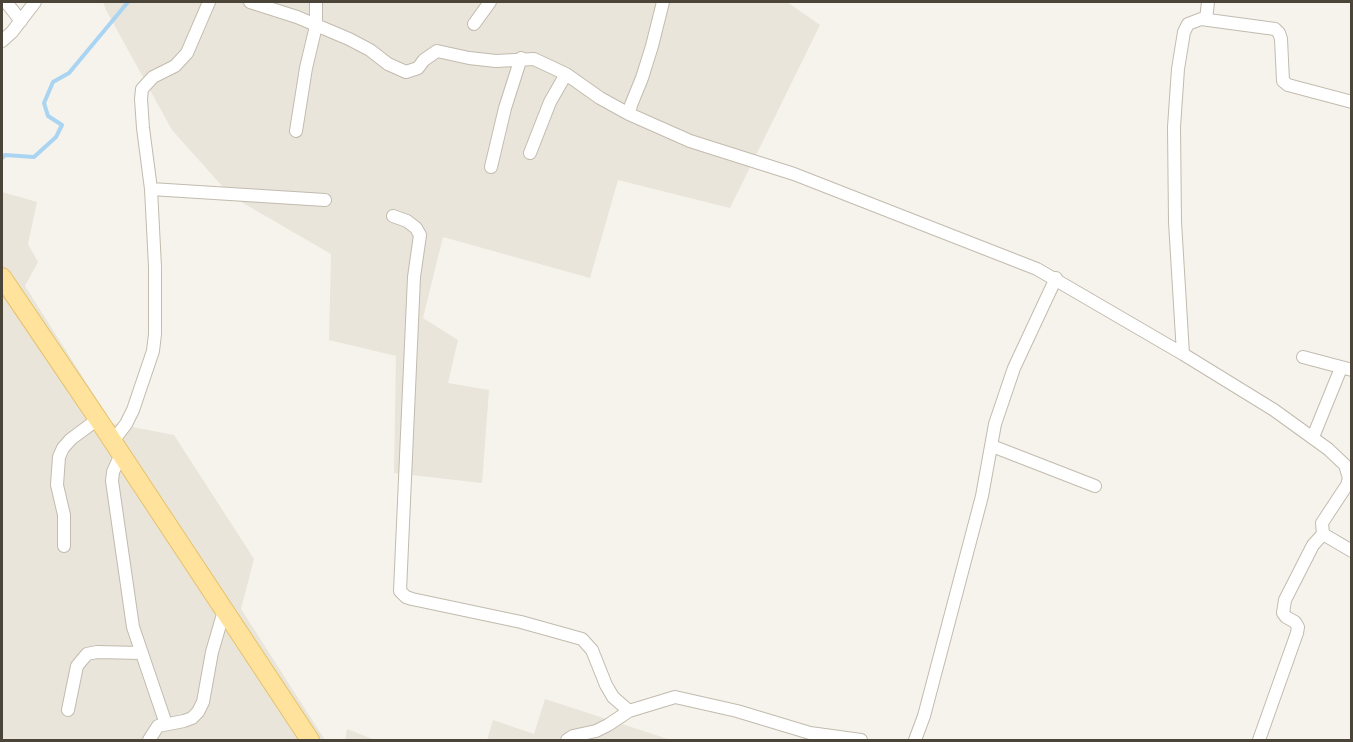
<!DOCTYPE html>
<html>
<head>
<meta charset="utf-8">
<style>
  body { margin:0 }
  #map { position:relative; width:1353px; height:742px; overflow:hidden; background:#f6f3ec; font-family:Arial,sans-serif }
  canvas { display:block }
  .frame { position:absolute; inset:0; border:3px solid #4b4439; pointer-events:none }
</style>
</head>
<body>
<div id="map">
<canvas width="1353" height="742"></canvas>
<div class="frame"></div>
</div>
<script>
const ctx = document.querySelector('canvas').getContext('2d');
ctx.lineJoin = 'round';
function fill(path, color) { ctx.fillStyle = color; ctx.fill(path, 'evenodd'); }
const poly = rows => new Path2D(rows.map(r => 'M' + r).join(''));
function stroke(path, color, width, dash) { ctx.strokeStyle = color; ctx.lineWidth = width; ctx.lineCap = dash ? 'butt' : 'round'; ctx.setLineDash(dash || []); ctx.stroke(path); }
fill(poly([
  [103,2,787,2,820,25,730,208,618,180,590,278,443,237,423,318,458,340,448,383,489,390,482,483,394,473,396,356,329,340,331,254,231,196,172,130,106,10],
  [2,192,37,202,28,244,38,262,25,286,112,423,174,435,254,559,241,609,325,740,2,740],
  [545,699,671,740,487,740,493,720,534,734],
  [347,729,375,740,345,740]
]), '#eae5da');
stroke(poly([
  [2,158,5,155,34,157,56,137,62,125,48,116,44,103,53,82,69,73,128,2]
]), '#a9d4f2', 4);
const street = poly([
  [6,2,21,21],
  [250,2,297,17,349,39,370,50,388,64,406,72,418,68,424,60,437,51,469,58,496,61,534,59,566,74,600,98,629,114,690,141,794,174,1037,269,1183,354,1274,410,1328,449,1345,465,1349,478,1347,485,1322,523,1323,534,1352,551],
  [1206,19,1208,2],
  [474,24,490,2],
  [2,41,12,32,35,2],
  [629,114,631,105,642,78,652,46,663,2],
  [296,131,306,68,316,26,316,2],
  [530,153,550,102,566,74],
  [491,167,505,108,521,58],
  [151,189,325,200],
  [393,216,407,221,416,228,420,235,414,277,400,591,406,597,412,599,521,622,582,639,592,650,606,685,613,697,629,711],
  [1183,354,1175,222,1174,127,1178,69,1184,32,1188,24,1201,19,1275,29,1279,33,1281,39,1283,81,1288,85,1352,102],
  [1303,357,1352,370],
  [1313,437,1341,368],
  [113,441,126,424,133,410,153,351,155,334,155,267,151,189,143,128,141,99,142,89,153,77,175,66,187,53,209,2],
  [992,446,1095,486],
  [121,454,113,472,112,481,133,627,166,724],
  [64,546,64,515,57,485,59,457,63,448,71,439,98,419],
  [68,710,77,666,87,654,97,652,141,653],
  [149,740,158,726,184,721,192,718,198,712,203,702,212,652,224,611],
  [567,740,573,736,596,731,608,725,629,711,675,697,737,711,810,733,861,740],
  [915,740,924,716,982,496,995,424,1014,368,1056,278],
  [1259,740,1297,633,1298,627,1295,622,1286,617,1283,613,1285,600,1313,545,1323,534]
]);
const primary = poly([
  [2,277,98,419,310,740]
]);
stroke(street, '#c2bbae', 14);
stroke(primary, '#e6c16a', 20);
stroke(street, '#fff', 12);
stroke(primary, '#ffe39c', 18);
</script>
</body>
</html>
